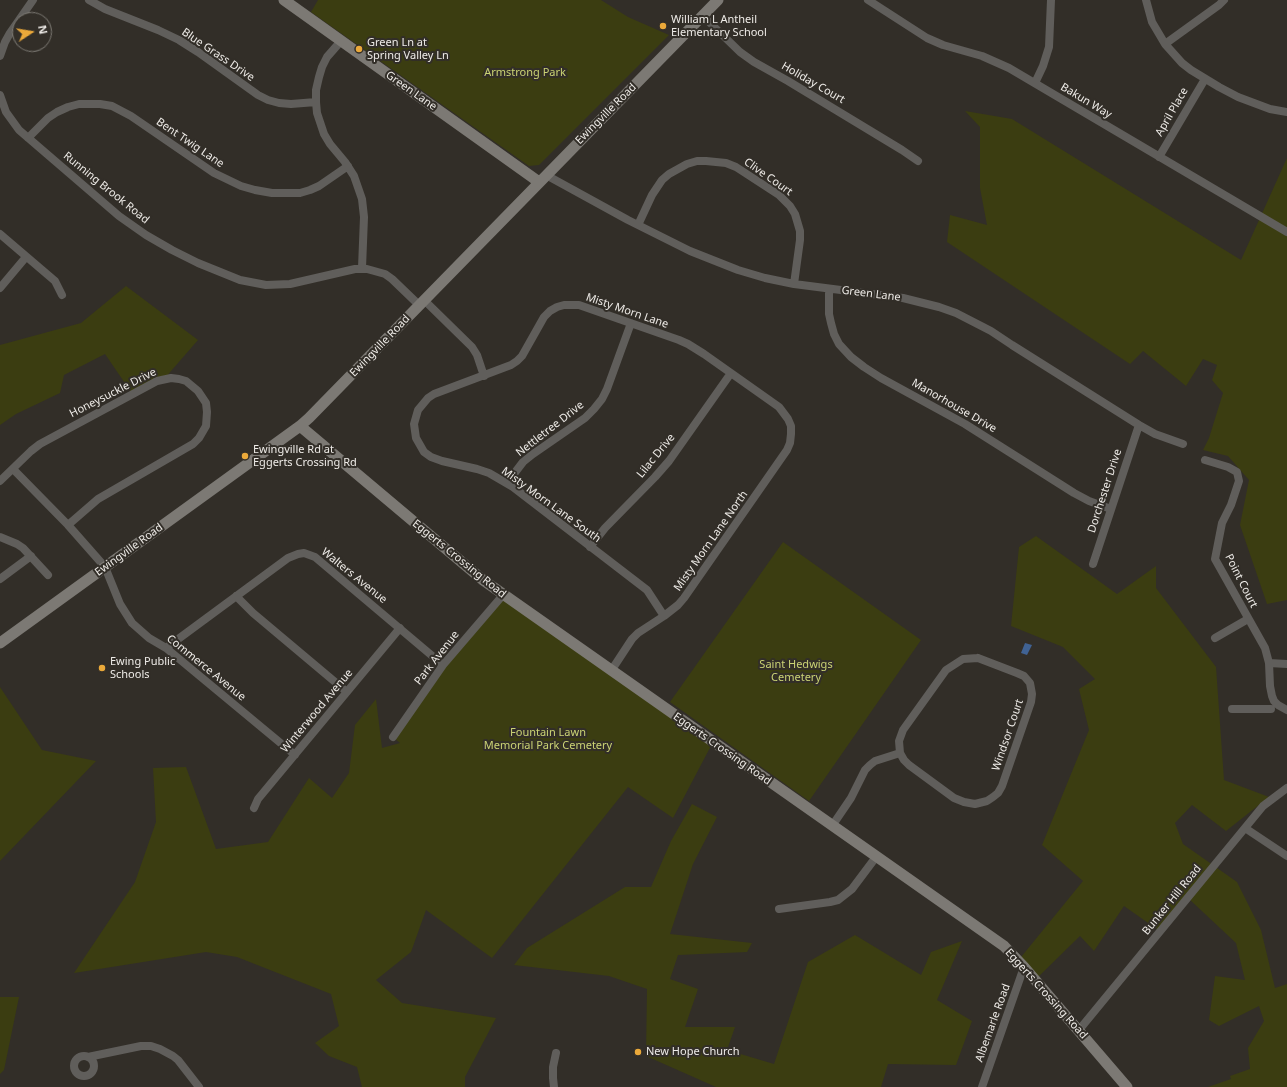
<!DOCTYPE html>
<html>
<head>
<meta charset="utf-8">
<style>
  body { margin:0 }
  #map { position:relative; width:1287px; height:1087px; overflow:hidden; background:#322e28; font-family:"Noto Sans",sans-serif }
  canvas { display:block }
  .north { position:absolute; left:12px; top:12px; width:40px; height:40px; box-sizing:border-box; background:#322e28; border:1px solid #7d7a74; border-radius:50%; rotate:78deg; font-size:11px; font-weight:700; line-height:16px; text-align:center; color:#eeebe7 }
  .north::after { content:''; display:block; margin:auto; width:14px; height:18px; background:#eba93a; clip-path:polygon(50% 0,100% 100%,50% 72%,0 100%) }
</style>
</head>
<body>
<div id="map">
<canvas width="1287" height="1087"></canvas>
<div class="north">N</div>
</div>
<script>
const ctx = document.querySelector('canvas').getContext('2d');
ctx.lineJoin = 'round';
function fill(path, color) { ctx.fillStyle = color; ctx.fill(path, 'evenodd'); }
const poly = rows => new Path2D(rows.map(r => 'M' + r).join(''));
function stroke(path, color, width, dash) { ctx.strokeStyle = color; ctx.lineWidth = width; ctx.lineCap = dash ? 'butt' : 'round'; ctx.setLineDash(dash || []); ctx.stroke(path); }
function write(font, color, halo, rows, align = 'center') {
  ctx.font = font + ' "Noto Sans",sans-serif'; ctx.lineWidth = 4; ctx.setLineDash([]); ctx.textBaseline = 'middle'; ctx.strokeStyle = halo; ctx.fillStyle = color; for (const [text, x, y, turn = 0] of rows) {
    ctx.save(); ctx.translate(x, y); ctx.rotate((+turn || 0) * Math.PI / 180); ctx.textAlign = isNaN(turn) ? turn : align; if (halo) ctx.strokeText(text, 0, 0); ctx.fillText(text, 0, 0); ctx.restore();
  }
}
fill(poly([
  [318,0,601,0,628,17,669,35,539,165,529,166,311,12],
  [965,111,1012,119,1241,260,1287,158,1287,600,1267,604,1240,525,1249,480,1228,456,1203,450,1209,438,1223,393,1212,380,1217,365,1203,359,1186,386,1143,351,1130,364,947,242,950,215,987,225,980,188,980,127],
  [126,286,198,340,165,378,131,392,105,354,64,375,60,393,16,414,0,425,0,345,81,323],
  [1036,536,1117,594,1156,566,1156,588,1216,667,1224,780,1269,797,1226,831,1192,805,1175,823,1183,844,1237,882,1261,930,1275,988,1287,984,1287,1087,1208,1087,1231,1079,1230,1076,1250,1069,1248,1048,1264,1021,1259,1006,1219,1026,1209,1020,1215,976,1245,980,1236,943,1188,898,1161,932,1124,906,1094,951,1080,936,1034,981,1017,962,1083,881,1042,845,1089,730,1079,689,1095,679,1063,647,1011,626,1019,547],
  [783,542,921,640,809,801,670,702],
  [503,595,713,742,673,818,628,787,492,958,426,910,411,952,376,980,402,1003,496,1018,465,1077,465,1087,362,1087,357,1067,329,1056,315,1043,339,1026,331,994,237,957,206,952,74,973,135,882,156,822,153,768,186,767,216,849,268,842,309,778,332,798,349,773,355,725,376,699,382,748,400,743,393,737,443,665],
  [0,687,42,750,96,761,0,861],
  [692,804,717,817,693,864,670,934,752,943,747,952,678,955,670,979,698,989,685,1027,735,1027,727,1050,774,1064,808,962,855,935,921,975,931,952,962,941,937,1000,972,1021,956,1065,888,1064,881,1087,716,1087,646,1056,647,989,609,976,514,965,527,948,625,887,651,887,671,841],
  [0,997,19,997,4,1070,0,1074]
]), '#3b3d11');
fill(poly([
  [1025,643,1032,645,1027,655,1021,653]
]), '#406293');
stroke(poly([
  [89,0,105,9,158,30,179,40,198,52,258,95,268,100,279,103,291,104,316,102],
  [868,0,927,38,943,45,982,56,1009,68,1287,232],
  [1146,0,1152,22,1165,44,1182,63,1191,70,1219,87,1238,97,1270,109,1287,112],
  [703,16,740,52,754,62,788,81,902,150,918,161],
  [341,41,327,57,322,67,319,77,316,90,316,102,317,113,324,134,330,144,345,162,354,176,362,199,364,217,362,268],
  [1165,44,1219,5,1224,0],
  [0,56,5,42,10,33,33,0],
  [1035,83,1043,66,1049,47,1051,0],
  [0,95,6,112,19,130,119,216,146,235,172,250,198,263,240,280,266,285,290,284,355,269,367,269,385,274,392,279,419,305],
  [28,138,48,118,57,112,68,107,79,104,100,104,112,106,131,116,214,173,241,186,255,190,272,193,300,193,310,190,319,186,348,166],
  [1159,157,1205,79],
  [546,175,628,220,690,251,738,270,765,278,794,284,903,298,939,307,956,313,991,331,1012,345,1139,425,1155,434,1183,444],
  [638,225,652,195,662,180,669,174,687,164,697,161,706,161,726,163,736,167,779,195,790,206,795,214,800,231,800,240,794,284],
  [0,234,55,281,62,295],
  [0,288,26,257],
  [829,289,829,314,831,323,834,334,839,344,851,357,864,367,881,378,965,424,1074,493,1089,501,1111,509],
  [424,300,472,347,477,355,484,376],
  [1205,460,1228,467,1237,472,1239,481,1231,505,1222,523,1215,559,1265,648,1269,663,1270,686,1272,696,1274,701,1278,705,1287,710],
  [13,469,68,525,105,567,120,604,132,623,149,638,166,648,295,755],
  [0,481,31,451,40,444,157,381,171,378,179,379,186,381,198,391,206,403,207,412,206,426,199,438,193,444,98,499,68,525],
  [507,483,523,462,533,454,585,418,594,409,602,399,607,389,631,323],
  [0,537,17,544,23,548,48,575],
  [590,547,605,528,655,477,669,461,731,373],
  [1093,564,1139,425],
  [0,579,31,556],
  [236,596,253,613,347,692],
  [1215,638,1248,619],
  [166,648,288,558,298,554,304,553,315,557,443,665],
  [978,658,1017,673,1024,676,1030,683,1032,694,1031,702,1002,786,998,793,993,797,987,801,975,804,964,802,954,798,909,765,904,760,900,753,899,741,903,730,946,670,963,659,978,658],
  [1269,663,1287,664],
  [611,671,632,639,638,633,664,616,678,605,684,598,787,450,790,443,791,434,791,426,788,419,779,407,704,354,688,344,679,340,579,305,564,305,557,307,550,311,544,317,522,356,517,361,511,365,434,394,428,398,418,410,414,424,416,438,424,452,431,457,442,461,477,469,489,473,513,487,647,590,664,616],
  [1232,709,1271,709],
  [393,737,443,665,503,595],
  [254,808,258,799,400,628],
  [832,826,851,798,865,770,870,765,875,761,900,753],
  [1245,828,1287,856],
  [779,909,830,902,838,900,852,889,876,857],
  [1079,1030,1263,806,1287,788],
  '74 1066a10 10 0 1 1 20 0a10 10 0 1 1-20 0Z',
  [88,1057,141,1046,151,1046,160,1049,173,1056,178,1060,199,1087],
  [554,1087,553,1078,553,1067,556,1053],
  [982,1087,1024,967]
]), '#605e5b', 8);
stroke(poly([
  [284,0,539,182],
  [300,426,483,580,1004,946,1024,967,1127,1087],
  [0,643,300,426,309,418,718,0]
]), '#7c7974', 11);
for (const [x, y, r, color] of [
  [663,26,4,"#eba93a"],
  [359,49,4,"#eba93a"],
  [245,456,4,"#eba93a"],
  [102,668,4,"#eba93a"],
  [638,1052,4,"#eba93a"]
]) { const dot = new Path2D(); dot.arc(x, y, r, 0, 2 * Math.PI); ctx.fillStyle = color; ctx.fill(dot); stroke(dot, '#322e28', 1.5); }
write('11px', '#eeebe7', '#322e28', [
  ["William L Antheil",671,20],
  ["Elementary School",671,33],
  ["Green Ln at",367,43],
  ["Spring Valley Ln",367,56],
  ["Ewingville Rd at",253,450],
  ["Eggerts Crossing Rd",253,463],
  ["Ewing Public",110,662],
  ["Schools",110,675],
  ["New Hope Church",646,1052]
], 'left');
write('11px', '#eeebe7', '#322e28', [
  ["Blue Grass Drive",218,55,34],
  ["Holiday Court",813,83,30],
  ["Green Lane",411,91,35],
  ["Bakun Way",1086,101,31],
  ["April Place",1172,112,-60],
  ["Ewingville Road",606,114,-45],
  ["Bent Twig Lane",190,143,34],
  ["Clive Court",768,177,35],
  ["Running Brook Road",106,188,39],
  ["Green Lane",871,294,7],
  ["Misty Morn Lane",627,311,19],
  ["Ewingville Road",380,346,-46],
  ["Honeysuckle Drive",113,393,-27],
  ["Manorhouse Drive",954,406,30],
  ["Nettletree Drive",550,429,-38],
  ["Lilac Drive",656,456,-51],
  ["Dorchester Drive",1105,491,-72],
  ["Misty Morn Lane South",551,505,36],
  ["Misty Morn Lane North",711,541,-55],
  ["Ewingville Road",129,550,-36],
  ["Eggerts Crossing Road",459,559,39],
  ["Walters Avenue",354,576,39],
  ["Point Court",1241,581,63],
  ["Park Avenue",437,658,-52],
  ["Commerce Avenue",206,668,39],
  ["Winterwood Avenue",317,711,-50],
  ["Windsor Court",1008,735,-71],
  ["Eggerts Crossing Road",722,749,35],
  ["Bunker Hill Road",1172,900,-51],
  ["Eggerts Crossing Road",1046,994,48],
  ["Albemarle Road",993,1023,-70]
]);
write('11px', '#cbd374', '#322e28', [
  ["Armstrong Park",525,73],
  ["Saint Hedwigs",796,665],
  ["Cemetery",796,678],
  ["Fountain Lawn",548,733],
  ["Memorial Park Cemetery",548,746]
]);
</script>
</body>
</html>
